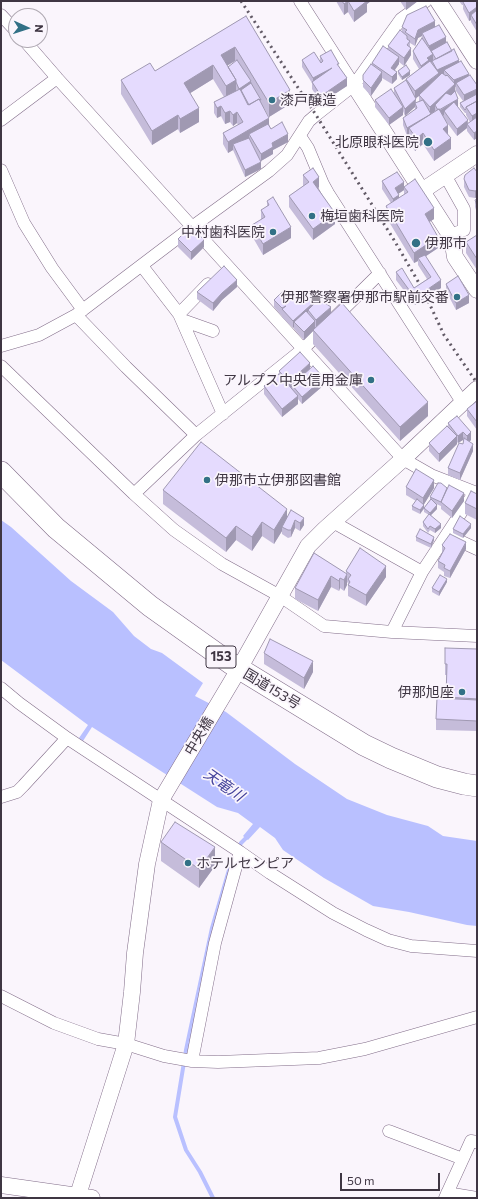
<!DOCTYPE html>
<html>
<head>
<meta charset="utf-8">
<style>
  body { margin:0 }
  #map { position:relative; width:478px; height:1199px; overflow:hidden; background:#faf5fc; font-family:Commissioner,sans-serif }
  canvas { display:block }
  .frame { position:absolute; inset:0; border:2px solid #3f3643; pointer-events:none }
  .north { position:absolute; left:8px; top:8px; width:40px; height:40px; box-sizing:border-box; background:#faf5fc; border:1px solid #afa9b2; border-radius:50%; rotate:93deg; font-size:11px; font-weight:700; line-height:16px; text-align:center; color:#3f3643 }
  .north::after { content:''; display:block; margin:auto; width:14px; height:18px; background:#327186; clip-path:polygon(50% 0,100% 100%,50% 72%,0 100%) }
  .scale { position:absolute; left:340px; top:1173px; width:100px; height:18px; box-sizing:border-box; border:2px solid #3f3643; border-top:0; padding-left:5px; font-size:12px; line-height:14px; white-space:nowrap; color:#3f3643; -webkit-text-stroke:3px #faf5fc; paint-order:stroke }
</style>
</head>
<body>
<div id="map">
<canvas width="478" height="1199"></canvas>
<div class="frame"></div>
<div class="north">N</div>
<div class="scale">50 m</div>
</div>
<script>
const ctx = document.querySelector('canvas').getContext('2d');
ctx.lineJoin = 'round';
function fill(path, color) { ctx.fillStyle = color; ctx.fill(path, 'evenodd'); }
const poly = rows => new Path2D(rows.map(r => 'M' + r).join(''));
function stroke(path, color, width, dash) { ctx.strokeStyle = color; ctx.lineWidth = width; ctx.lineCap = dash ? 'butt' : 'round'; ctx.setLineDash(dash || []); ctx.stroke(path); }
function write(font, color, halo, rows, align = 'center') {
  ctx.font = font + ' Commissioner,"Noto Sans JP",sans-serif'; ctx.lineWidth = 3.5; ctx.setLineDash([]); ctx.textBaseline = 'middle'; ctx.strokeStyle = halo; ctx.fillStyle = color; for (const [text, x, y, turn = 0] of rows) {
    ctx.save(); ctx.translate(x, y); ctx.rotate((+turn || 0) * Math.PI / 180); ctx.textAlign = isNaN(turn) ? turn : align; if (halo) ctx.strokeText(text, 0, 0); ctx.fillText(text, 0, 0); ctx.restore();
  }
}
fill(poly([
  [1,520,11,527,71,581,113,612,134,636,151,649,162,653,203,683,195,696,226,712,295,764,347,799,387,815,428,826,443,836,477,841,477,926,467,925,409,912,373,906,324,878,283,850,275,838,260,827,248,840,243,836,253,824,238,813,217,807,92,727,83,741,79,738,88,725,1,660]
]), '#b9c0ff');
stroke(poly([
  [238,849,241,843,249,835],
  [213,1198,200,1172,186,1150,175,1117,186,1050,212,928,231,863,233,858]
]), '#b9c0ff', 4);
const street = poly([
  [300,1,354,85],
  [1,15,16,31],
  [24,40,57,78,403,459,431,475,477,493],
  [1,120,57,78],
  [300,136,308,148,323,184,328,193,462,402],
  [1,170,24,223,52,268,83,310],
  [445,175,464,209,464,230,450,235],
  [142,266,179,314],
  [208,284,179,314,223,414],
  [76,315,126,367,196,435],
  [182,320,213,331],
  [1,346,39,335,76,315,192,227,269,171,287,155,309,121,316,115,354,85,401,19,426,1],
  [1,366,134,494,174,530,222,564,280,596,324,626,392,632,477,636],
  [134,494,196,435,303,349,380,273],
  [333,522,422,572],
  [451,537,477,549],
  [392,632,422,572,474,493],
  [1,688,19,703,67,738,240,852,270,873,333,913,366,930,388,940,411,946,477,951],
  [1,797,17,792,23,786,67,738],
  [1,996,54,1023,98,1039,126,1044,164,1056,192,1061,218,1062,319,1058,365,1049,477,1017],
  [192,1061,215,943,240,852],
  [389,1131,463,1159],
  [447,1193,477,1198],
  [445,1198,471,1141,477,1142]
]);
const secondary = poly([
  [438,1,477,61],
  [354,85,452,238,455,257,477,290],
  [422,191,477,154],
  [1,1185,92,1198],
  [77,1198,126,1044,132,992,135,953,147,864,161,800,239,669,308,546,325,529,403,459,477,389]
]);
const highway = poly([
  [1,472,56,528,150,606,230,663,364,745,391,758,437,777,464,784,477,786]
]);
stroke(street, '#826d89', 13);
stroke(secondary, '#826d89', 17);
stroke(highway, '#826d89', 22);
stroke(street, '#fff', 12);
stroke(secondary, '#fff', 16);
stroke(highway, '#fff', 21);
stroke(poly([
  [241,1,316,115,394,240,423,290,444,335,477,383]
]), '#625a66', 3, [2, 4]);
fill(poly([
  [336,1,371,1,367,4,367,12,354,22,348,12,344,15],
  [400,1,418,1,406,10],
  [459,1,477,1,477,32,471,22,471,20,469,21,463,9,463,5,462,5],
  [246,16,290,104,269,117,264,108,269,124,271,129,288,142,273,150,273,154,261,161,261,169,245,177,233,150,228,153,223,144,223,133,238,125,237,123,233,126,230,122,225,124,221,116,217,118,214,113,214,102,224,97,213,79,190,93,199,122,180,133,178,129,152,145,121,94,121,80,155,71],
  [235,61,236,61,228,67,227,66],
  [402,27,435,27,469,76,477,85,477,138,474,140,467,131,467,128,457,136,445,120,451,149,434,161,423,144,415,151,413,148,413,144,409,138,409,135,407,136,403,125,403,118,415,110,415,107,405,116,403,111,403,115,389,125,375,107,375,100,394,93,394,88,406,81,406,79,419,69,413,59,413,51,422,38,422,36,418,38,415,46,410,43,410,46,411,55,404,66,399,62,399,64,395,70,397,79,392,84,382,78,382,80,371,96,363,87,363,75,372,65,372,63,388,50,388,46,402,32],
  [455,87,456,87,456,91,463,101,460,103,460,107,465,113,466,113,466,115,470,122,468,123,457,106],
  [419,96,419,102,416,103,415,98],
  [320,56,339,66,347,86,321,103,312,89,312,83,302,67,302,60,320,63],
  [398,71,410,75,402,80,398,74],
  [477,169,477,197,475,198,469,197,464,187,464,179],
  [303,175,319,187,318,189,335,224,313,240,289,207,289,196,303,186],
  [382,181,404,190,398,194,399,198,404,195,404,187,434,219,429,222,438,248,426,256,441,288,415,305,396,280,396,272,414,288,427,279,418,265,418,261,414,263,386,217,386,206,391,203,382,189],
  [477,199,477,213,475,207,475,200],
  [267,201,291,238,263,255,252,236,252,225,261,220,261,210,267,207],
  [477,235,477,270,466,253,466,242],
  [178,239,204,247,191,260,178,247],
  [446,284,469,303,456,310,446,291],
  [237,287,222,300,213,311,197,299,197,292],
  [287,293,303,297,313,305,331,313,428,416,400,441,313,344,313,331,304,340,294,329,294,327,293,328,282,317,282,316,274,307,274,300],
  [310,369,324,385,302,404,298,399,298,404,282,417,264,394,264,386,279,374,279,371],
  [477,401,477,430,467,416,467,409],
  [457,416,471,440,469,442,473,451,460,480,448,475,448,468,463,444,464,440,463,440,458,443,457,442,457,444,439,462,429,451,429,443,448,427,448,423],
  [406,487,434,488,424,504,424,508,430,500,430,497,447,488,464,501,452,518,441,509,441,506,434,503,437,509,431,515,441,528,435,533,430,530,428,533,423,526,423,522,429,515,424,512,424,509,420,514,412,510,412,506,416,501,406,495],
  [163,490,287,518,291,510,304,525,300,531,295,528,291,537,288,538,282,534,282,531,274,544,262,536,252,551,236,540,226,552,163,504],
  [477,494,477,520,465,514,465,503],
  [471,528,463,538,453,533,453,529],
  [416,537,434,540,431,548,416,541],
  [442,545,466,549,450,578,444,576,444,572,438,568,438,561,442,553],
  [314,553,346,574,346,571,386,577,366,606,348,596,348,583,347,582,347,585,344,591,340,588,339,591,331,587,318,611,295,599,295,588],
  [447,582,439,596,432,592,432,588],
  [477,649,477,731,436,730,436,719,446,699,447,675,445,675,445,664],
  [264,653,313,672,304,689,264,664],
  [161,842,215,866,199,888,161,861]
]), '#c5bcda');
fill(poly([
  [348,1,348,12,344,15,344,4],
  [365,1,371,1,367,4,367,12,354,22,354,11],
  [407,1,418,1,406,10,406,2],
  [477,7,477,14,471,15,471,20,469,21,469,13],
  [435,21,435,29,422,33,422,36,418,38,415,46,415,39,418,30],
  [446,37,446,44,429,53,429,46],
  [235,47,235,61,221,69,221,55],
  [411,48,411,55,404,66,404,58],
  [433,54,433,62,432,61,432,62,429,64,421,73,421,66,427,58],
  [399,57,399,64,391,75,391,68],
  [459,60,459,67,444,70,444,74,439,81,415,99,415,91,437,75,437,70],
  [213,65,213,79,184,97,184,83],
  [332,68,313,84,313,78],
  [410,71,410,75,402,80,402,77],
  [382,72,382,80,371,96,371,88],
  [397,72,397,79,392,84,392,77],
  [469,74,469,81,456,83,455,91,437,108,435,105,435,111,431,114,409,128,409,135,407,136,407,128,430,115,430,107,454,85,454,80],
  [347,78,347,86,321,103,321,96],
  [236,80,236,94,226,100,226,86],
  [251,81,251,88,242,94,239,89],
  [477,89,477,97,464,102,464,95],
  [290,90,290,104,269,117,269,103],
  [416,99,415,107,405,116,405,109],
  [458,99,458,106,446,114,444,111,444,115,439,118,439,111],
  [221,106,221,116,217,118,217,108],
  [403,107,403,115,389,125,389,118],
  [199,108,199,122,180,133,180,119],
  [230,111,230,122,225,124,225,113],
  [237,112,237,123,233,126,233,115],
  [477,113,477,121,472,124,472,116],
  [178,115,178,129,152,145,152,131],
  [269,118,269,129,249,134,249,141,233,144,233,150,228,153,228,142],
  [468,120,467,128,457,136,457,129],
  [448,125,448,136,443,129],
  [477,131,477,138,474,140,474,133],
  [423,133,423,144,415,151,415,140],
  [288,134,288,142,273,150,273,154,261,161,261,154,272,143],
  [451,138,451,149,434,161,434,150],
  [261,162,261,169,245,177,245,170],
  [319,177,319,187,313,193,313,182],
  [404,182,404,190,395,196,395,188],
  [477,190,477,197,475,198,475,191],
  [399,195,399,202,393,206,393,199],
  [434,208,434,219,425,225,425,214],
  [335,213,335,224,313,240,313,229],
  [291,227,291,238,263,255,263,244],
  [438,237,438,248,420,260,418,258,418,261,414,263,414,253],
  [204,240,204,247,191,260,191,252],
  [237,280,237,287,222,300,213,311,213,303,222,293],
  [441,280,441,288,415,305,415,298],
  [469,295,469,303,456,310,456,303],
  [313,303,313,310,308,310,308,315,294,322,294,327,293,328,293,321],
  [331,307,331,314,316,327,316,320],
  [315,321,315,329,304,340,304,332],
  [310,363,310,370,292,385,292,387,289,390,289,382],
  [324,378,324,385,302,404,302,397],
  [298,396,298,404,282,417,282,409],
  [428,402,428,416,400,441,400,427],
  [463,432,463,440,458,443,458,436],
  [471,432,471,440,467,444,467,436],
  [457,436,457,444,439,462,439,454],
  [473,444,473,451,460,480,460,473],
  [434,480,434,488,423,506,423,498],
  [464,493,464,501,452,518,452,511],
  [424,505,424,508,420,514,420,510],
  [437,505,437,509,430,516,430,513],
  [287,509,287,523,282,527,282,531,274,544,274,530],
  [304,518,304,525,300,531,300,523],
  [295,520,295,528,291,537,291,530],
  [262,522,262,536,252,551,252,537],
  [441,524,441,528,435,533,435,529],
  [471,524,471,528,463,538,463,534],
  [236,526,236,540,226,552,226,538],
  [434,537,434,540,431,548,431,544],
  [466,542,466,549,450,578,450,571],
  [386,566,386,577,366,606,366,595],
  [347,574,347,585,344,591,344,580],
  [331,576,331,587,318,611,318,600],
  [340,578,340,588,339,591,339,581],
  [447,579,447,582,439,596,439,592],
  [313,661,313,672,304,689,304,678],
  [215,847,215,866,199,888,199,869]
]), '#a099b2');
const building = poly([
  [342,1,367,1,354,11,348,1,344,4,342,1],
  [464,1,477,1,477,7,469,13,463,2,464,1],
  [426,6,435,21,418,30,415,39,405,32,407,30,402,27,407,15,426,6],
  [477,10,477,25,471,15,477,10],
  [246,16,290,90,269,103,235,47,221,55,236,80,226,86,213,65,184,83,199,108,180,119,178,115,152,131,121,80,150,63,155,71,246,16],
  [439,25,446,37,429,46,422,33,439,25],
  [400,30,407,36,407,39,410,41,407,45,411,48,404,58,388,46,400,30],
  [422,38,433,54,427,58,429,60,421,66,413,51,422,38],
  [447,42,452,51,436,59,431,51,447,42],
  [383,46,399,57,391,68,397,72,392,77,372,63,383,46],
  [454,49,459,60,437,70,432,61,454,49],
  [331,50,339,64,337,64,347,78,321,96,312,82,332,68,313,78,302,60,314,52,321,63,323,61,320,56,331,50],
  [237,60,251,81,239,89,236,82,236,80,228,67,237,60],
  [430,61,439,73,415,91,406,79,430,61],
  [461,61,469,74,454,80,444,70,461,61],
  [371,64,382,72,371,88,363,80,363,75,371,64],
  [406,65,410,71,402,77,398,71,406,65],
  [442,73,446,76,447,75,455,84,430,107,419,95,442,73],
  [470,75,477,85,477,89,464,95,456,83,470,75],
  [406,80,416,99,405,109,394,88,406,80],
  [251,83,261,100,260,100,259,99,249,105,241,90,251,83],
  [240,89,248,105,259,99,269,118,228,142,223,133,243,122,237,112,233,115,230,111,225,113,221,106,217,108,214,102,240,89],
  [391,89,403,107,389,118,375,100,391,89],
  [455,91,458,99,439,110,439,109,438,110,435,105,446,93,451,95,455,91],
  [477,94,477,101,466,107,466,109,465,110,460,103,477,94],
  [423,100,431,114,407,128,403,118,417,108,415,103,423,100],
  [477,101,477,113,472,116,466,107,477,101],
  [454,102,468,120,457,129,444,111,454,102],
  [439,109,448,125,443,129,451,138,434,150,423,133,415,140,413,137,414,135,409,128,439,109],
  [477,117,477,131,474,133,467,124,477,117],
  [282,122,288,134,272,143,273,147,261,154,249,134,268,124,271,129,282,122],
  [249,138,261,162,245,170,233,144,249,138],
  [313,168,319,177,313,182,335,213,313,229,289,196,309,182,303,175,313,168],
  [474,168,477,172,477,190,475,191,469,190,464,179,465,175,474,168],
  [397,172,404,182,395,188,399,195,393,199,382,181,397,172],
  [415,179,434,208,425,214,438,237,414,253,386,206,408,192,404,187,415,179],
  [273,197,291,227,263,244,252,225,265,217,261,210,269,205,267,201,273,197],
  [477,199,477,206,475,200,477,199],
  [191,226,204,240,191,252,178,239,191,226],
  [477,235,477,259,466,242,477,235],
  [425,255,441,280,415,298,396,272,402,268,414,288,431,277,418,258,425,255],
  [224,266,237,280,222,293,213,303,197,292,224,266],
  [458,276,469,295,456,303,446,284,458,276],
  [284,290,287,293,290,290,296,296,300,292,303,295,302,297,305,300,309,296,313,303,293,321,282,309,286,306,282,308,274,300,284,290],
  [319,299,331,307,316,320,308,310,319,299],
  [342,303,428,402,400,427,313,330,342,303],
  [306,311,315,321,304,332,294,322,306,311],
  [300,352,310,363,289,382,279,371,300,352],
  [313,366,324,378,302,397,292,385,313,366],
  [279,374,298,396,282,409,264,386,279,374],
  [477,401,477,422,467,409,477,401],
  [457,416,471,432,467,436,463,432,458,436,448,423,457,416],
  [447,426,457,436,439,454,429,443,447,426],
  [464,438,473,444,460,473,448,468,459,443,463,444,464,438],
  [201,442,287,509,274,530,262,522,252,537,236,526,226,538,163,490,201,442],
  [416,469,434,480,423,498,406,487,416,469],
  [438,483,441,483,447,488,441,502,430,497,438,483],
  [449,485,464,493,452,511,441,502,449,485],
  [471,491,477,494,477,509,465,503,471,491],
  [417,499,424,505,420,510,412,506,417,499],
  [431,499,437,505,430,513,424,508,431,499],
  [291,510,304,518,300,523,295,520,291,530,288,530,282,527,291,510],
  [429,514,441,524,435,529,430,526,428,529,423,522,429,514],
  [460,516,471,524,463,534,453,529,460,516],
  [420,529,434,537,431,544,416,537,420,529],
  [450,534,466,542,450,571,444,568,445,565,438,561,445,548,442,545,450,534],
  [360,548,386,566,366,595,348,585,350,582,348,579,351,575,346,571,360,548],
  [314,553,347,574,344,580,340,578,339,581,331,576,318,600,295,588,314,553],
  [440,575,447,579,439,592,432,588,440,575],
  [270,639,313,661,304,678,264,653,270,639],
  [445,648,477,649,477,699,446,697,447,664,445,664,445,648],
  [437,698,477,700,477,721,436,719,437,698],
  [175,822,215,847,199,869,161,842,175,822]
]);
fill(building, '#e5dbfe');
stroke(building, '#a099b2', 1);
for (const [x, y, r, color] of [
  [272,100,4,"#327186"],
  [428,142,5,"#327186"],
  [312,216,4,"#327186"],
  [273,232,4,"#327186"],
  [416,243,5,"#327186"],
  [457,297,4,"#327186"],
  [371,380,4,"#327186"],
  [207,480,4,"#327186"],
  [462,692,4,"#327186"],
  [188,863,4,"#327186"]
]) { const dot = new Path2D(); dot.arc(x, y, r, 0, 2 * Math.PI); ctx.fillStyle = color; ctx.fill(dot); stroke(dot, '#faf5fc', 1.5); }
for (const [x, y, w] of [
  [221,657,30]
]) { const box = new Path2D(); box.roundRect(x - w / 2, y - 11, w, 22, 3); ctx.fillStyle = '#faf5fc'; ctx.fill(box); stroke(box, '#3f3643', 1); }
write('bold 13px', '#3f3643', null, [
  ["153",221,657]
]);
write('14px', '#3f3643', '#faf5fc', [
  ["漆戸醸造",280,100],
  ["北原眼科医院",419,142,"right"],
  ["梅垣歯科医院",320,216],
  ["中村歯科医院",265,232,"right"],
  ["伊那市",425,243],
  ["伊那警察署伊那市駅前交番",449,297,"right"],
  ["アルプス中央信用金庫",363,380,"right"],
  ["伊那市立伊那図書館",215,480],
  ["伊那旭座",454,692,"right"],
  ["ホテルセンピア",196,863]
], 'left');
write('14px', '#3f3643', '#faf5fc', [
  ["国道153号",272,689,31],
  ["中央橋",199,736,-59]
]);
write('italic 15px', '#44429b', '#faf5fc', [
  ["天竜川",224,785,35]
]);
</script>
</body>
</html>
